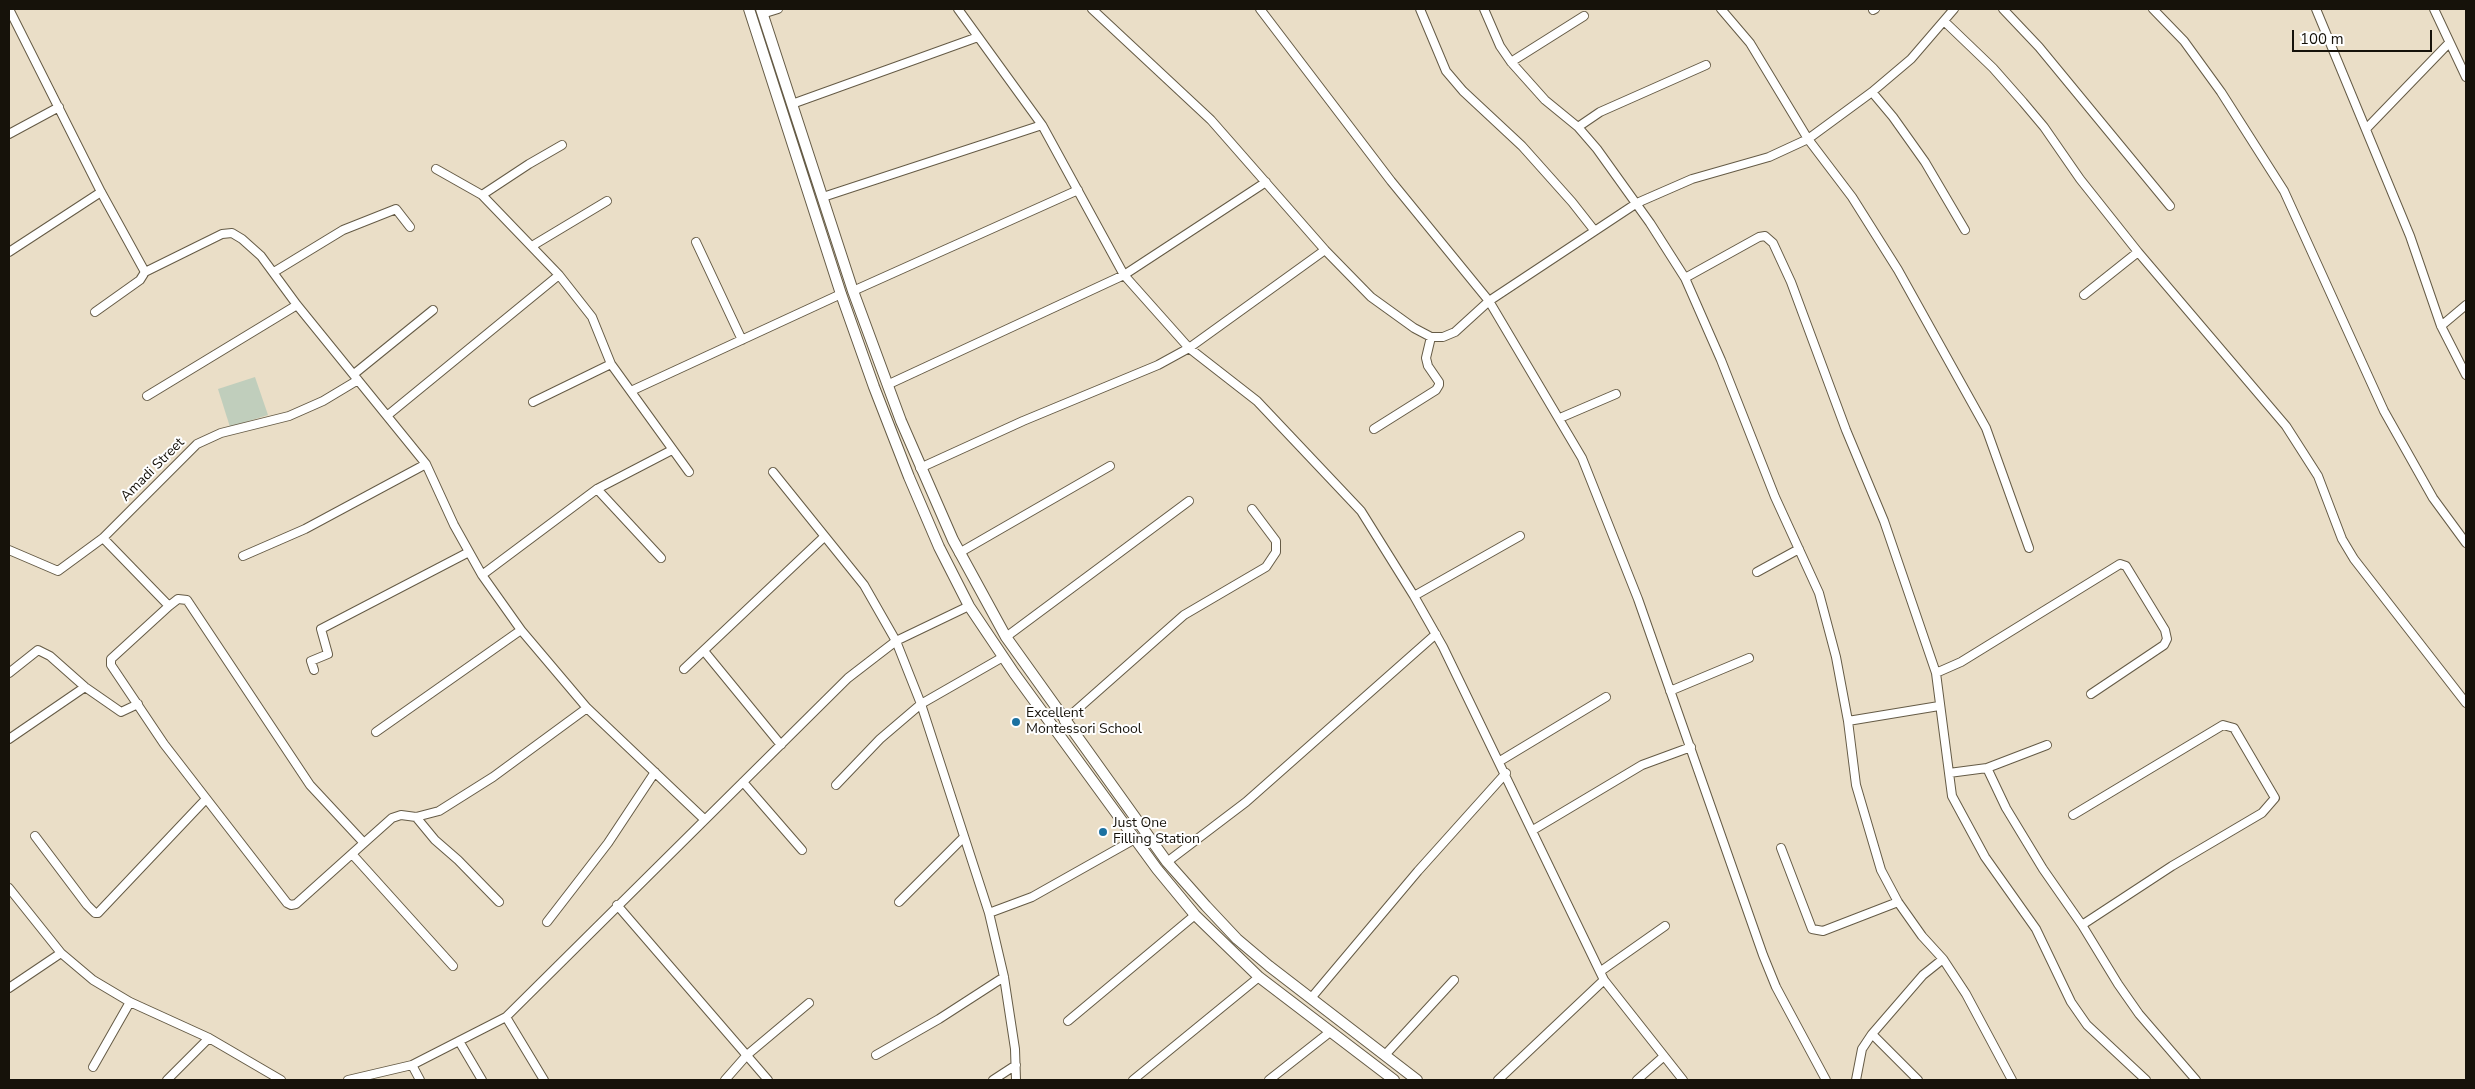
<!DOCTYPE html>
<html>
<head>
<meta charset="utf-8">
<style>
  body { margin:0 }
  #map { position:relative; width:2475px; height:1089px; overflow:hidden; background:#eadec7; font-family:"Nunito Sans",sans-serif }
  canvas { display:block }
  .frame { position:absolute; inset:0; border:10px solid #16120a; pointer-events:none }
  .scale { position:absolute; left:2292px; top:30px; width:140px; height:22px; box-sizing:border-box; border:2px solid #16120a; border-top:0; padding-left:6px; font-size:15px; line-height:18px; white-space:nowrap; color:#16120a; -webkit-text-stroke:4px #fff; paint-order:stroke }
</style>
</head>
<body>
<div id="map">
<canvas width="2475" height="1089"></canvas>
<div class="frame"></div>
<div class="scale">100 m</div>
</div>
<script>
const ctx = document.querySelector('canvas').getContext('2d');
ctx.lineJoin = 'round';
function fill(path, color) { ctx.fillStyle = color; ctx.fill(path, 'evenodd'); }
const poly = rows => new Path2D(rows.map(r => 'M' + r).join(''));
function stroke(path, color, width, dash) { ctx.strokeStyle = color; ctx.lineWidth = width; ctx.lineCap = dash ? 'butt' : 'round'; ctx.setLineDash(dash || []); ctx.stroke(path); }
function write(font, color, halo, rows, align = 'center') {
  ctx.font = font + ' "Nunito Sans",sans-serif'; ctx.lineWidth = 4; ctx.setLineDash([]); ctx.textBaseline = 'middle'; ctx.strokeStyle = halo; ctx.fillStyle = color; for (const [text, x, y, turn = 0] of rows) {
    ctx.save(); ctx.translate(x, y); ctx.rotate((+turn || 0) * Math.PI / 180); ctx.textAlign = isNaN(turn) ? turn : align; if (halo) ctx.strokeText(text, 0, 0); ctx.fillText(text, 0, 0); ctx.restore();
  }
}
fill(poly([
  [255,377,268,415,230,427,218,389]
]), '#c0cebc');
const street = poly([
  [9,9,101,192,145,272],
  [958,9,1042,125,1124,275,1189,348,1257,401,1361,511,1414,596,1443,647,1604,980,1683,1080],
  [1092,9,1211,120,1325,250,1371,297,1414,328,1431,337,1443,337,1455,332,1489,301,1637,203,1692,179,1769,157,1808,139,1872,92,1911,59,1954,9],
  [1260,9,1391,181,1489,301,1582,458,1638,599,1763,955,1776,987,1826,1080],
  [1420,9,1446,71,1463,91,1522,146,1572,202,1594,230],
  [1484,9,1500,46,1511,62,1545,100,1578,127,1597,149,1650,223,1685,278,1721,360,1775,497,1819,593,1836,657,1848,721,1856,785,1881,870,1898,902,1922,936,1943,959,1966,994,2012,1080],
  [1721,9,1750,43,1808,139,1852,197,1898,270,1986,428,2029,548],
  [2003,9,2039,47,2170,206],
  [2153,9,2184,41,2221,92,2284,191,2384,411,2433,498,2466,543],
  [2316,9,2410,236,2441,326,2466,375],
  [2434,9,2466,77],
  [1873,10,1875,9],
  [762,14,778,9],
  [1944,21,1993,68,2023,102,2044,127,2080,179,2138,252,2286,426,2318,476,2342,539,2354,559,2466,703],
  [1511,62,1584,16],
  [1872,92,1893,117,1925,162,1965,230],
  [792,104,978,37],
  [1578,127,1600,112,1706,65],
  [2366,129,2449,43],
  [9,134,59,107],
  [436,169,482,195,559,275,592,317,611,364,689,472],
  [482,195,529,164,562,145],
  [823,197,1042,125],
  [696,242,742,340],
  [532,246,607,201],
  [9,252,101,192],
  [274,272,343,230,396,209,410,227],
  [1685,278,1759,237,1765,236,1773,243,1791,282,1846,430,1884,521,1936,673,1952,796,1985,857,2036,929,2071,1002,2087,1025,2146,1080],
  [853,291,1078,190],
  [2084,295,2138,252],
  [95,312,140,280,145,272,222,234,232,233,242,239,261,256,297,305,426,464,454,525,482,575,521,630,587,708,704,819],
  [2441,326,2466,305],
  [354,374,433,310],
  [887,385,1124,275,1266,182],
  [631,391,841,294],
  [147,396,297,305],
  [533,402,611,364],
  [388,415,559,275],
  [1560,418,1616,394],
  [1374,429,1436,390,1439,385,1439,382,1428,366,1426,358,1431,337],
  [920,468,1023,421,1158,365,1189,348,1325,250],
  [597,489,661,558],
  [103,538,169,606],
  [9,550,58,571,103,538,197,444,221,433,289,416,323,401,358,380],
  [959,553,1110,466],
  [243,556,305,529,426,464],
  [1757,572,1799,549],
  [482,575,597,489,672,450],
  [1414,596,1520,536],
  [969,606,896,641,921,704,989,913,1004,977,1015,1049,1016,1080],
  [1006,637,1189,501],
  [704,651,781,745],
  [684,669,824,537],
  [314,670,311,661,328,654,321,629,469,552],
  [9,673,38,650,50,656,85,687,121,712,138,704],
  [1936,673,1961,662,2120,564,2126,566,2165,630,2167,639,2164,645,2091,694],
  [1670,691,1749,658],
  [1064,721,1184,615,1266,567,1276,552,1276,541,1252,509],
  [1848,721,1939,706],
  [376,732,521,630],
  [9,739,85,687],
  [1500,761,1606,697],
  [1987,768,2006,808,2043,869,2082,925,2118,984,2139,1014,2196,1080],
  [1949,773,1987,768,2047,745],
  [743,782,802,850],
  [836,785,880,739,921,704,1003,657],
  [2073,815,2223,725,2234,728,2275,798,2262,813,2172,866,2082,925],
  [416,817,435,840,458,860,499,902],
  [1533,830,1642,765,1691,747],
  [35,836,87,905,95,913,98,913,206,799],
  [364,843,310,785,187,600,178,599,169,606,111,659,111,665,164,744,287,903,291,905,296,904,364,843,392,818,401,815,416,817,439,811,493,777,587,708],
  [1781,848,1812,929,1823,931,1898,902],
  [352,854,453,966],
  [1167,862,1246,802,1436,634],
  [9,888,61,953,93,980,130,1002,209,1038,281,1080],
  [899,902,964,837],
  [617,905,768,1080],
  [989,913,1032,897,1135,839],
  [547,922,608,843,655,772],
  [1601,971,1665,926],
  [9,988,61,953],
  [1312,997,1418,871,1506,773],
  [506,1017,544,1080],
  [1068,1021,1195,915],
  [1872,1034,1918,1080],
  [459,1041,482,1080],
  [876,1055,939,1019,1004,977],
  [1385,1055,1454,980],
  [412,1065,420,1080],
  [93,1067,130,1002],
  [167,1080,209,1038],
  [348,1080,412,1065,506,1017,848,678,896,641,864,585,773,472],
  [725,1080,747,1055,809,1003],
  [993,1080,1016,1065],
  [1133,1080,1259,977],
  [1269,1080,1330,1032],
  [1498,1080,1604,980],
  [1637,1080,1663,1057],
  [1856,1080,1862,1049,1872,1034,1923,975,1943,959]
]);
const secondary = poly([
  [749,9,841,294,874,387,909,477,939,547,969,606,1014,673,1157,869,1195,915,1259,977,1394,1080],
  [761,9,853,291,901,421,953,540,1006,637,1167,862,1206,906,1237,939,1269,966,1417,1080]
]);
stroke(street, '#655b46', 10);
stroke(secondary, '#655b46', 12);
stroke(street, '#fff', 8);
stroke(secondary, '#fff', 10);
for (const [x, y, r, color] of [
  [1016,722,5,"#1b71a1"],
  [1103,832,5,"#1b71a1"]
]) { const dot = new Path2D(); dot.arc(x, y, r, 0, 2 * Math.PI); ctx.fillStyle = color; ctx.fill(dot); stroke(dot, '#fff', 2); }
write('14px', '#16120a', '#fff', [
  ["Amadi Street",153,470,-45]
]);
write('14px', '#16120a', '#fff', [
  ["Excellent",1026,714],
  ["Montessori School",1026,730],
  ["Just One",1113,824],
  ["Filling Station",1113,840]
], 'left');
</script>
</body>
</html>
